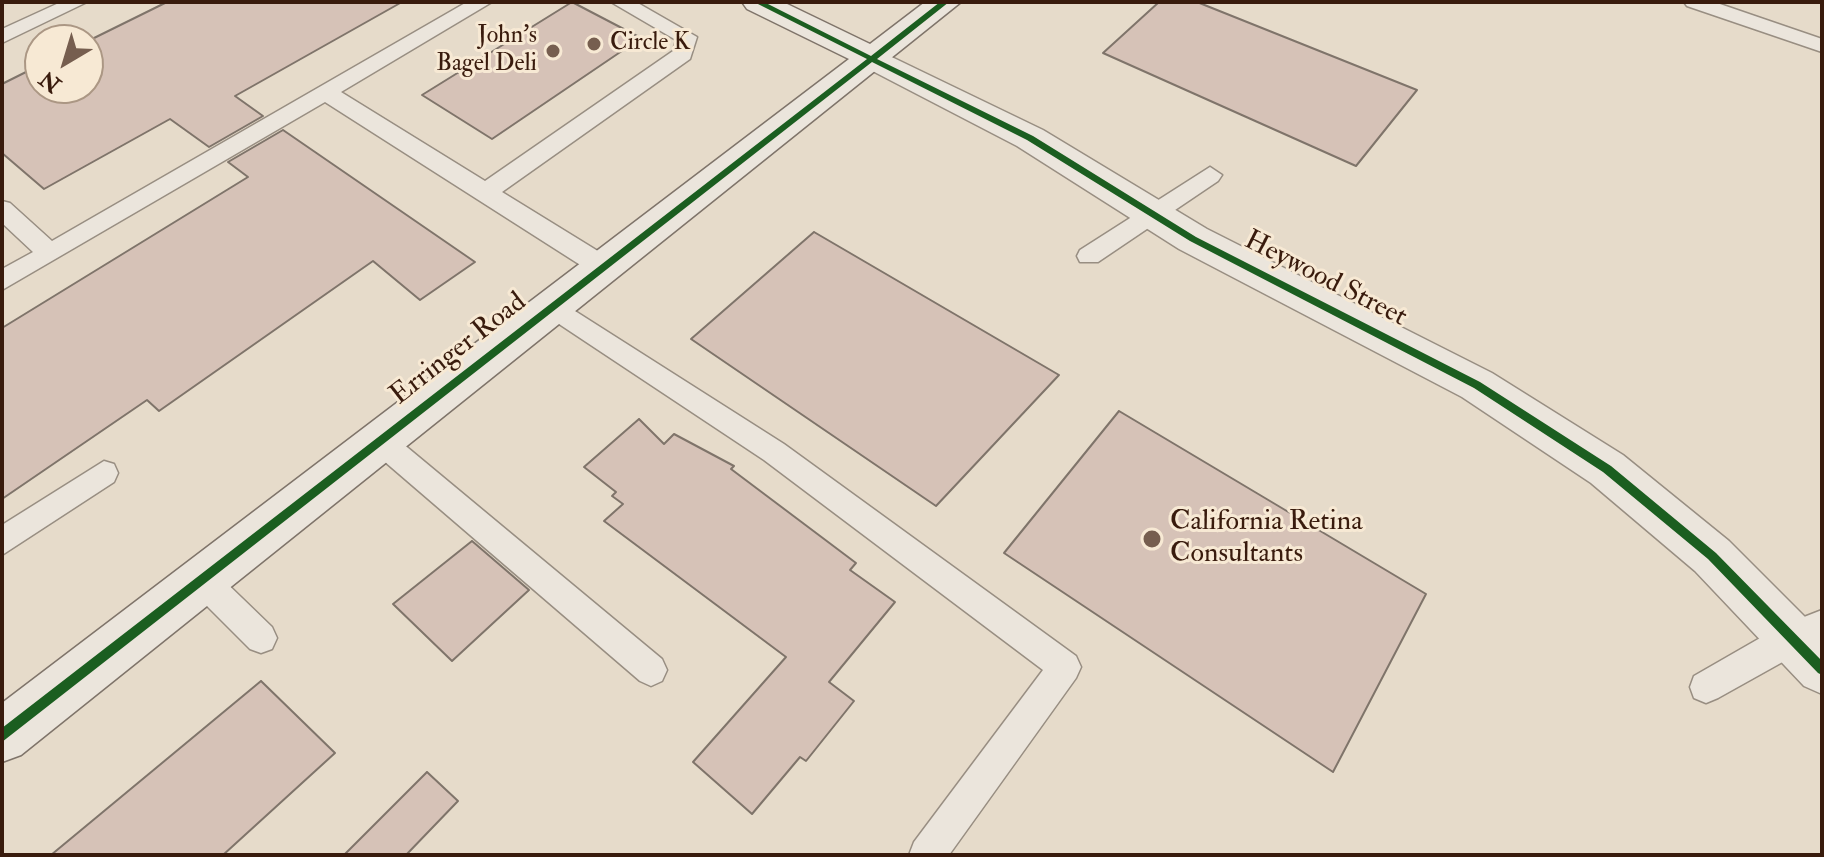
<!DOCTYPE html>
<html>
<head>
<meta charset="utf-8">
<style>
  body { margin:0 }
  #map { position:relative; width:1824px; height:857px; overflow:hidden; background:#e6dbca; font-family:"IM FELL Double Pica",serif }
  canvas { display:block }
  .frame { position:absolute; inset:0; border:4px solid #391b0d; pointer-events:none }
  .north { position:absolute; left:24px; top:24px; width:80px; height:80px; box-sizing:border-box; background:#f7e9d4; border:2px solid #ab9784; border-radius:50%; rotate:218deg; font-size:22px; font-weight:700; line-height:32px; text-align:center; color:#391b0d }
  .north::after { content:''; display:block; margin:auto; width:28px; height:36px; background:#765e4f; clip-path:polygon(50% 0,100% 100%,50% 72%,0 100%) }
</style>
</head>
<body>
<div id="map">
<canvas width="1824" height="857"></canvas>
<div class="frame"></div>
<div class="north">N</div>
</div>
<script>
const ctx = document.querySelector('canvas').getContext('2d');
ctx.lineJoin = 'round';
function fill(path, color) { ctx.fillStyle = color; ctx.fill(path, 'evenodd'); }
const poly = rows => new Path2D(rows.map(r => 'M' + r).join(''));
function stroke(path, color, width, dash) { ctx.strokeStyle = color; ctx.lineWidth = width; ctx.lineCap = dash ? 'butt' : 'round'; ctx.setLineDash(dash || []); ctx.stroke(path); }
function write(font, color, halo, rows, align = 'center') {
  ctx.font = font + ' "IM FELL Double Pica",serif'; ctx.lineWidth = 6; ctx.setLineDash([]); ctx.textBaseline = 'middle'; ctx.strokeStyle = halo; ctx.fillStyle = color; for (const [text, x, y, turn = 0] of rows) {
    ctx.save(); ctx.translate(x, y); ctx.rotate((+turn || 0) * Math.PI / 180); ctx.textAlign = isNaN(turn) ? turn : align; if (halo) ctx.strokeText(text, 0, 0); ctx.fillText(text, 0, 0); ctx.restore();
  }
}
const building = poly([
  [167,2,402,2,235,96,263,116,209,147,170,119,44,189,2,153,2,84,40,65,40,88,88,88,88,41,167,2],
  [572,2,641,38,492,139,422,95,572,2],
  [1159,2,1197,2,1417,90,1356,166,1103,53,1159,2],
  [283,130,475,262,420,300,373,261,159,411,147,400,2,499,2,328,248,177,228,162,283,130],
  [814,232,1059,375,936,506,691,339,814,232],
  [1119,411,1426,594,1333,772,1004,553,1119,411],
  [639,419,664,444,674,434,734,466,731,469,856,563,850,570,895,602,829,682,854,701,806,761,800,757,752,814,693,762,786,657,604,521,623,504,612,496,616,492,584,467,639,419],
  [472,541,529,590,452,661,393,604,472,541],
  [261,681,335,753,223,855,51,855,261,681],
  [427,772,458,801,406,855,344,855,427,772]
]);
fill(building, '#d6c2b7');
stroke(building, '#7f746a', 2);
const lane = poly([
  [61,2,87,2,2,43,2,29,61,2],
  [467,2,492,2,341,92,485,181,673,51,676,40,611,2,636,2,697,37,690,59,502,192,614,261,618,268,614,275,596,275,325,102,2,290,2,269,33,252,2,223,2,201,10,203,52,241,467,2],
  [1684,2,1714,2,1822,39,1822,52,1687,6,1684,2],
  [1210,167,1222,175,1218,181,1098,262,1080,262,1077,256,1080,250,1210,167],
  [553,297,784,444,1076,656,1081,667,1076,678,949,855,909,855,914,842,1043,670,764,460,544,314,540,307,544,300,553,297],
  [380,429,390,433,662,659,667,670,662,681,651,686,640,681,370,449,366,441,370,433,380,429],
  [104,461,114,464,118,473,114,482,2,555,2,525,104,461],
  [201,565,212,569,272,627,277,638,272,649,261,653,250,649,190,589,186,579,190,569,201,565],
  [1822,610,1822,640,1718,698,1706,703,1694,698,1690,687,1694,676,1781,626,1822,610]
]);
const street = poly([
  [873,48,1043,130,1207,229,1492,373,1623,455,1729,541,1822,634,1822,694,1804,686,1695,571,1591,483,1462,397,1179,249,1017,146,861,65,856,58,861,51,873,48]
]);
const secondary = poly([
  [742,2,783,2,870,44,925,2,961,2,21,755,2,762,2,703,849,59,747,9,742,2]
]);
stroke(lane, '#988e82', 3);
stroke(street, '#988e82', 3);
stroke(secondary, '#7f746a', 3);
fill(lane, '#ebe5dc');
fill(street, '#ebe5dc');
fill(secondary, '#ebe5dc');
fill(poly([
  [754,2,764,2,871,56,940,2,949,2,877,59,1033,136,1196,237,1480,382,1611,466,1716,553,1822,661,1822,675,1818,673,1708,559,1603,472,1474,388,1190,241,1027,140,872,62,2,742,2,728,867,59,754,2]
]), '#1b5e20');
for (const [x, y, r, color] of [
  [594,44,8,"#765e4f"],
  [553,51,8,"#765e4f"],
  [1152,539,10,"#765e4f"]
]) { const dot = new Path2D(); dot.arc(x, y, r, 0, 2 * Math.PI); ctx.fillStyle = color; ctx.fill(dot); stroke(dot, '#f7e9d4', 3); }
write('24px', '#391b0d', '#f7e9d4', [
  ["John's",537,37],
  ["Bagel Deli",537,65],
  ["Circle K",610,44,"left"]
], 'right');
write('28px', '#391b0d', '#f7e9d4', [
  ["Heywood Street",1325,280,27],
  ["Erringer Road",459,350,-38]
]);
write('28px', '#391b0d', '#f7e9d4', [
  ["California Retina",1170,523],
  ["Consultants",1170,555]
], 'left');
</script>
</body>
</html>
